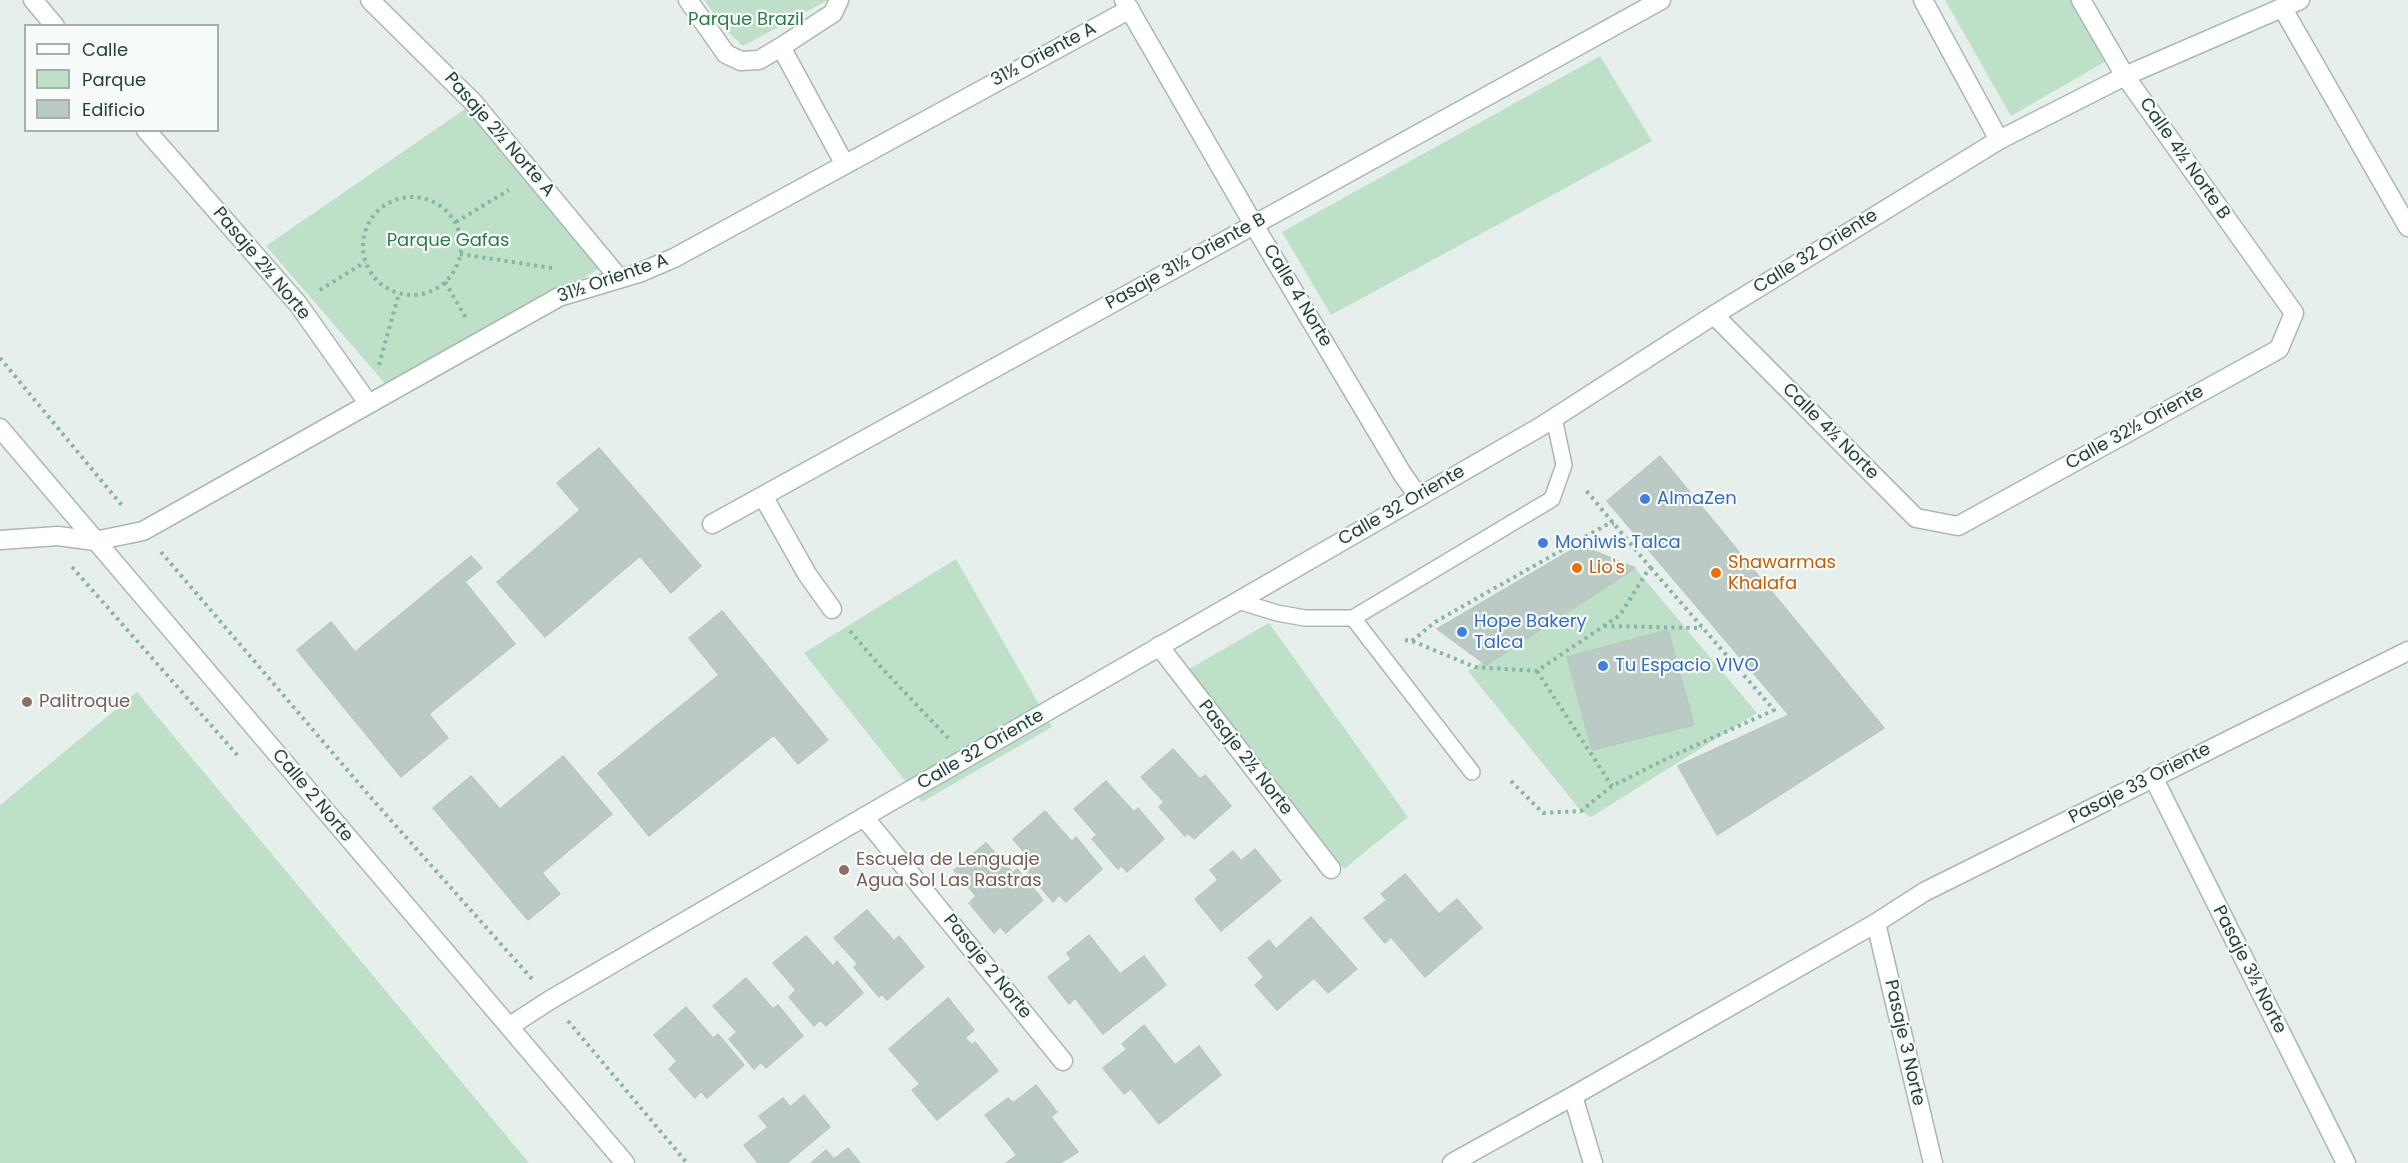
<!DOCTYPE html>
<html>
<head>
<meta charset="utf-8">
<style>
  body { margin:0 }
  #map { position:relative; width:2408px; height:1163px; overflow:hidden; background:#e6efeb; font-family:Poppins,sans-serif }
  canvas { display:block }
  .legend { position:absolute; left:24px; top:24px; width:195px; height:108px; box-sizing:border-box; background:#f7fbf9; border:2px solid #a3b1ad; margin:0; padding:8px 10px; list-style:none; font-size:18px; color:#24423a }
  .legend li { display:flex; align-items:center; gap:12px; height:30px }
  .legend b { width:30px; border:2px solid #a3b1ad }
</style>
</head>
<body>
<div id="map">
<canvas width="2408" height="1163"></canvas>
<ul class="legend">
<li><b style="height:8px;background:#fff"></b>Calle</li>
<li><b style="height:16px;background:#bfe0c8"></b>Parque</li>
<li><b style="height:16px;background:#bbcac4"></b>Edificio</li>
</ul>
</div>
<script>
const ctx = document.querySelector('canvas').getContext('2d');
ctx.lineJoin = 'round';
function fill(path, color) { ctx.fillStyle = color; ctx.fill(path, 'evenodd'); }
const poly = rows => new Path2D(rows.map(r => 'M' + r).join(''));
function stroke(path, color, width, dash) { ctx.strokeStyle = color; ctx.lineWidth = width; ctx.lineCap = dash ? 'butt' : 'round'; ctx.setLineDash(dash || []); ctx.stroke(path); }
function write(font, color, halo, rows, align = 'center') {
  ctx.font = font + ' Poppins,sans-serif'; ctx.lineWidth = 4.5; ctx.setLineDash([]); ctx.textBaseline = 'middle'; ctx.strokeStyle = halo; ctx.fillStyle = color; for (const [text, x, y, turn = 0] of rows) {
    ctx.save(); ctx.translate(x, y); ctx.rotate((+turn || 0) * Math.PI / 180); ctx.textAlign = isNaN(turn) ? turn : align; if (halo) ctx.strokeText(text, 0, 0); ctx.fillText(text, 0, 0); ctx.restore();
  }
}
fill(poly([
  [704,0,828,0,743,46,725,29],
  [1945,0,2076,0,2108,60,2011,116],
  [1600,56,1652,141,1331,315,1282,232],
  [468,107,606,265,389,388,266,246],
  [956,559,1052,727,922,802,804,653],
  [1635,568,1757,713,1591,817,1581,811,1468,671],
  [1269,623,1408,817,1344,869,1182,673],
  [137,692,529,1163,0,1163,0,805]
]), '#bfe0c8');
const building = poly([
  [599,448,701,566,671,593,640,556,545,637,497,582,580,510,557,483,599,448],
  [1660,456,1884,728,1717,835,1678,766,1789,715,1607,501,1660,456],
  [1580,545,1635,568,1486,665,1437,629,1580,545],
  [471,556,482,568,465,582,515,644,429,714,448,738,401,777,297,650,331,622,355,652,471,556],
  [722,611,828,740,798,764,774,735,649,836,598,773,719,675,689,638,722,611],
  [1668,630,1694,725,1592,750,1567,657,1668,630],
  [1173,749,1200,779,1205,775,1231,806,1194,839,1188,833,1185,836,1159,807,1164,802,1141,777,1173,749],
  [563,756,612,814,542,873,560,894,528,920,433,808,471,776,500,809,563,756],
  [1106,781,1134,812,1138,808,1164,839,1127,872,1121,865,1118,869,1092,839,1097,835,1074,809,1106,781],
  [1045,811,1072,842,1076,837,1102,869,1066,902,1059,895,1053,902,1028,872,1035,865,1013,839,1045,811],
  [986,843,1013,873,1017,869,1043,900,1006,933,1000,927,994,933,969,903,976,896,954,870,986,843],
  [1255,849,1281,881,1221,931,1195,899,1218,880,1210,870,1233,851,1241,861,1255,849],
  [1405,874,1439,914,1457,899,1482,928,1425,977,1391,937,1385,943,1364,918,1387,900,1381,894,1405,874],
  [867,910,894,941,899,936,924,967,887,1000,882,994,879,997,854,967,858,964,834,938,867,910],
  [1311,917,1357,969,1328,993,1314,978,1277,1010,1255,985,1264,977,1248,958,1269,940,1276,949,1311,917],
  [1089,935,1120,974,1144,956,1166,985,1103,1034,1075,998,1069,1004,1048,977,1071,959,1067,953,1089,935],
  [806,936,833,966,837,961,863,993,826,1026,820,1020,814,1026,789,997,796,990,773,963,806,936],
  [746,978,773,1009,778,1005,803,1036,766,1068,761,1062,754,1069,729,1039,737,1032,713,1006,746,978],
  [948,998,974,1030,965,1038,972,1045,975,1042,998,1071,937,1120,912,1090,920,1084,889,1049,948,998],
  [686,1007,713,1038,718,1034,744,1065,707,1098,701,1091,695,1098,669,1069,677,1061,654,1035,686,1007],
  [1144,1025,1175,1065,1199,1046,1221,1075,1159,1124,1131,1089,1124,1094,1103,1068,1127,1049,1122,1044,1144,1025],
  [1036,1085,1057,1112,1051,1117,1078,1152,1060,1163,1006,1163,1017,1155,985,1115,1008,1098,1013,1103,1036,1085],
  [804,1095,830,1127,787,1163,758,1163,744,1145,768,1127,759,1116,783,1098,790,1107,804,1095],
  [848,1148,860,1163,811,1163,826,1150,834,1159,848,1148]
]);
fill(building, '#bbcac4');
stroke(building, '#b8c9c2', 1.5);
const service = poly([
  [1238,601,1277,613,1305,618,1353,618,1552,499,1564,465,1554,418],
  [1353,618,1472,772]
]);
const minor = poly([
  [33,0,55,26],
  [370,0,473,102,619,278],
  [688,0,726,54,741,61,759,60,781,47,833,13,839,0],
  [1124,0,1254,225,1403,475,1419,497],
  [1923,0,1999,140],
  [2283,9,2408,227],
  [781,47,844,163],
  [146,130,298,304,368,403],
  [1714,315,1916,518,1958,526,2279,349,2294,313,2125,76,2081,0],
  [763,496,807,574,832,609],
  [712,524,1661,0],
  [0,540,58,536,95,541,143,531,559,297,639,273,674,258,1130,9],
  [1159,646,1331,869],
  [2153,777,2346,1163],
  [864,817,1063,1061],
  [1876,923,1933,1163],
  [1573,1096,1593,1163],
  [1452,1163,1573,1096,1876,923,1924,892,2408,651]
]);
const tertiary = poly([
  [510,1026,550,1000,864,817,1540,427,1714,315,1999,140,2125,76,2300,0]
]);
const secondary = poly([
  [0,428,625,1163]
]);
stroke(service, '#a8b8b2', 18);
stroke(minor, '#a8b8b2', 21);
stroke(tertiary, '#a8b8b2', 21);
stroke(secondary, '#a4bbb3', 21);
stroke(poly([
  '363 246a49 49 0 1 1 98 0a49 49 0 1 1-98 0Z',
  [456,222,509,190],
  [460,254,552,268],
  [445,282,466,318],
  [320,290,365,262],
  [0,358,124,508],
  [379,365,399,293],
  [161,552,373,800,532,979],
  [72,567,239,757],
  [1604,626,1702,628],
  [850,631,880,666,948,738],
  [1405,640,1412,641,1475,667,1537,671,1620,615,1650,567,1584,488],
  [1412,641,1435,622,1606,525,1614,523],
  [1537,671,1612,786],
  [1511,781,1543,813,1581,811,1612,786,1670,757,1774,710,1650,567],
  [568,1021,687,1163]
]), '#86b3a5', 4, [3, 4.5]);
stroke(service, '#fff', 15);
stroke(minor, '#fff', 18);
stroke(tertiary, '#fff', 18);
stroke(secondary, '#fff', 18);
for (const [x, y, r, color] of [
  [1645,499,6,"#3f7fe0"],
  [1543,543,6,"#3f7fe0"],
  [1577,568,6,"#e8710a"],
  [1716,573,6,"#e8710a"],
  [1462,632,6,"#3f7fe0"],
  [1603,666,6,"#3f7fe0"],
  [27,702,6,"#8d6e63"],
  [844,870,6,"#8d6e63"]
]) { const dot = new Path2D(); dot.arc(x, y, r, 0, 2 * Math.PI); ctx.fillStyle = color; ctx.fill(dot); stroke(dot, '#f7fbf9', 2); }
write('18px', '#2d7a4b', '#f7fbf9', [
  ["Parque Brazil",746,20],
  ["Parque Gafas",448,241]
]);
write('18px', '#24423a', '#f7fbf9', [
  ["31½ Oriente A",1044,55,-28],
  ["Pasaje 2½ Norte A",499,135,49],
  ["Calle 4½ Norte B",2184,159,55],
  ["Calle 32 Oriente",1816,252,-32],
  ["Pasaje 31½ Oriente B",1186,262,-29],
  ["Pasaje 2½ Norte",261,264,50],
  ["31½ Oriente A",613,279,-19],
  ["Calle 4 Norte",1297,296,59],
  ["Calle 32½ Oriente",2135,428,-29],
  ["Calle 4½ Norte",1830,432,45],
  ["Calle 32 Oriente",1402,506,-30],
  ["Calle 32 Oriente",981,750,-30],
  ["Pasaje 2½ Norte",1245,758,52],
  ["Pasaje 33 Oriente",2140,784,-27],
  ["Calle 2 Norte",312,796,50],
  ["Pasaje 2 Norte",987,967,51],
  ["Pasaje 3½ Norte",2249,970,63],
  ["Pasaje 3 Norte",1904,1043,77]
]);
write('18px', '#366cbe', '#f7fbf9', [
  ["AlmaZen",1657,499],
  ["Moniwis Talca",1555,543],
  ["Hope Bakery",1474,622],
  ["Talca",1474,643],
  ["Tu Espacio VIVO",1615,666]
], 'left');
write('18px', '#c56008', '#f7fbf9', [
  ["Shawarmas",1728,563],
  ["Khalafa",1728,584],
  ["Lio's",1589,568]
], 'left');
write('18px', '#785e54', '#f7fbf9', [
  ["Palitroque",39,702],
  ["Escuela de Lenguaje",856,860],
  ["Agua Sol Las Rastras",856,881]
], 'left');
</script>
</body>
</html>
